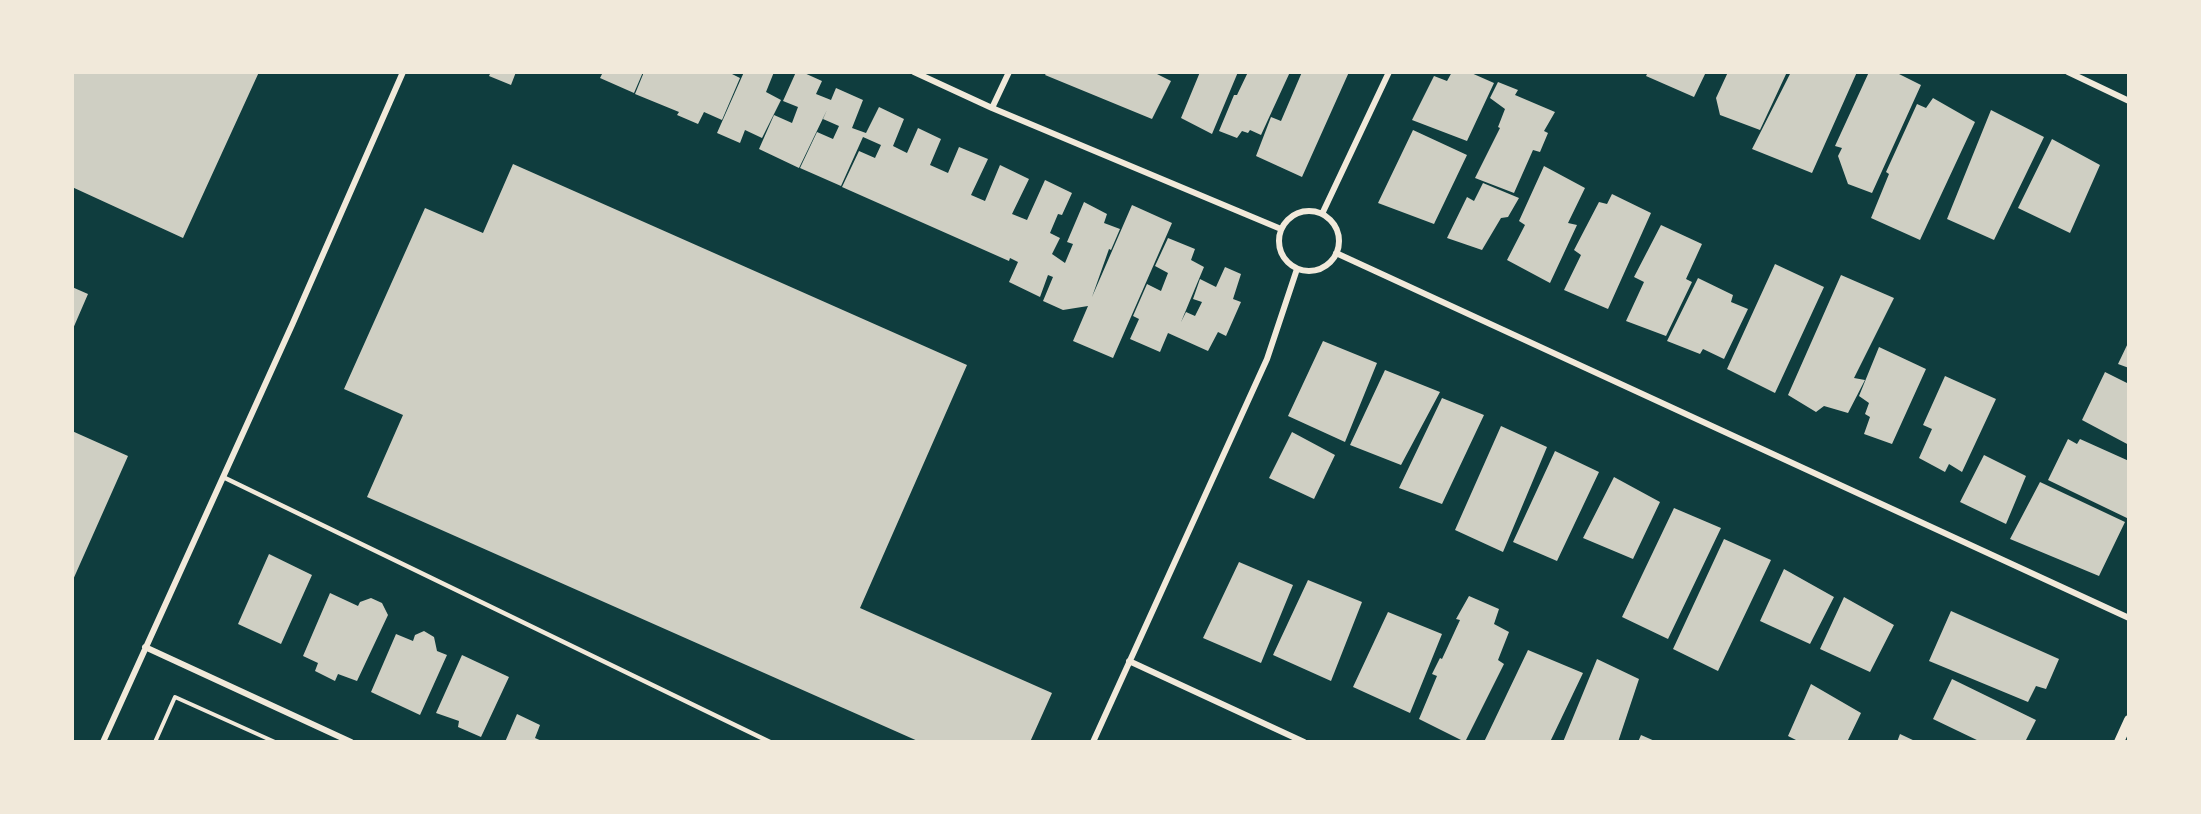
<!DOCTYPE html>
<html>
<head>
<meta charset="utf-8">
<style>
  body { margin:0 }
  #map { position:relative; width:2201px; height:814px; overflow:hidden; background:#0f3d3e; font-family:"Varela Round",sans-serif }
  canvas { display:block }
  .frame { position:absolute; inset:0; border:74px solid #f1e9da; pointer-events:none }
</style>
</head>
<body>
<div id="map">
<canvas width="2201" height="814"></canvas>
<div class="frame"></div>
</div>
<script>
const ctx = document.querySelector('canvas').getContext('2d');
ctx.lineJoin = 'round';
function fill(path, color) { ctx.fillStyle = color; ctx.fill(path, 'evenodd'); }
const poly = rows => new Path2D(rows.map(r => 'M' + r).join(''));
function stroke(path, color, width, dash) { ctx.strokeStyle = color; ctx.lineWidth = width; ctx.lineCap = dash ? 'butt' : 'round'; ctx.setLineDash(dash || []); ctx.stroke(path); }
fill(poly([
  [72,72,259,72,183,238,72,187],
  [491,72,516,72,511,85,489,76],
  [603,72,643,72,634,93,600,78],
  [644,72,728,72,740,78,722,120,704,112,698,124,677,115,679,112,635,94],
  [744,72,774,72,766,92,781,100,762,138,745,130,740,143,717,133],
  [796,72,802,72,822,81,816,94,831,100,836,88,863,100,852,128,866,133,879,107,904,119,893,146,907,153,918,128,941,139,930,165,948,173,959,147,988,159,971,195,985,201,1000,165,1029,179,1012,214,1027,220,1045,180,1072,193,1062,215,1058,214,1050,233,1060,238,1052,254,1065,263,1073,244,1067,242,1084,202,1107,214,1104,223,1120,229,1111,250,1109,249,1092,297,1132,205,1172,223,1113,358,1073,341,1088,306,1063,310,1043,301,1053,277,1048,275,1040,297,1009,282,1018,262,1010,258,1009,261,842,187,859,151,875,158,881,145,863,137,841,186,800,168,817,132,833,139,839,126,823,119,827,110,799,168,759,149,774,115,792,123,798,107,783,101],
  [1047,72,1153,72,1171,81,1152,119,1045,75],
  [1200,72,1238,72,1212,134,1181,118],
  [1248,72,1290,72,1261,135,1250,130,1248,133,1242,131,1237,138,1219,131,1234,95,1237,95],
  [1302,72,1349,72,1302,177,1256,156,1271,117,1281,121],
  [1452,72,1469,72,1494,83,1467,141,1412,120,1434,76,1447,81],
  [1648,72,1706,72,1694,97,1646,76],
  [1728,72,1787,72,1760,130,1720,115,1716,98],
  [1791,72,1857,72,1812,173,1752,149],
  [1869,72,1895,72,1921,85,1872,193,1848,184,1838,156,1842,148,1835,146],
  [1498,82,1518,90,1515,95,1555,112,1544,131,1548,133,1540,152,1533,150,1514,193,1475,178,1500,128,1498,127,1505,109,1490,98],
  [1933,98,1975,122,1920,240,1871,218,1889,174,1886,172,1917,104,1926,108],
  [1991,110,2044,137,1994,240,1947,219],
  [1413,130,1467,155,1434,224,1378,203],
  [2052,139,2100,165,2070,233,2018,208],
  [513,164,967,365,860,608,1052,693,1030,742,920,742,367,497,403,415,344,389,425,208,483,233],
  [1544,166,1585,188,1568,223,1577,225,1550,283,1507,260,1525,225,1519,221],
  [1483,183,1519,198,1508,217,1501,218,1482,250,1447,238,1467,197,1474,201],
  [1612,194,1651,213,1608,309,1564,290,1581,255,1574,250,1599,202,1607,204],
  [1661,225,1702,244,1686,279,1692,282,1666,336,1626,321,1644,282,1634,277],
  [1168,238,1195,249,1191,260,1204,267,1181,322,1186,312,1195,316,1202,302,1193,299,1200,279,1216,287,1225,267,1241,274,1233,299,1241,302,1226,336,1218,332,1208,351,1168,333,1160,352,1130,339,1139,319,1133,316,1147,284,1161,291,1168,273,1155,266],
  [1775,264,1824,287,1775,393,1727,369],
  [1841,275,1894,298,1854,378,1865,380,1848,413,1824,406,1816,412,1788,395],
  [1698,278,1733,295,1731,302,1748,309,1724,359,1703,349,1700,354,1667,341],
  [72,287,88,294,72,331],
  [1323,341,1377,363,1345,442,1288,416],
  [2129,341,2129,368,2118,364],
  [1879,347,1926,369,1892,444,1864,434,1870,417,1865,414,1869,403,1859,396],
  [1385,370,1440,392,1401,465,1350,445],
  [2105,372,2129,384,2129,445,2082,420],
  [1945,376,1996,399,1962,472,1949,464,1945,472,1919,458,1932,429,1923,425],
  [1442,398,1484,415,1442,504,1399,488],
  [1501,426,1547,447,1503,552,1455,530],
  [72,431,128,456,72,582],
  [1292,432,1335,455,1314,499,1269,478],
  [2068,439,2077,444,2080,439,2129,461,2129,519,2048,480],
  [1555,451,1599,472,1557,561,1513,542],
  [1984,455,2026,476,2006,524,1960,502],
  [1614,477,1660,502,1633,559,1583,538],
  [2040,482,2125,522,2099,576,2010,539],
  [1674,508,1721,528,1668,639,1622,617],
  [1724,539,1771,560,1718,671,1673,649],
  [269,554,312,575,281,644,238,624],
  [1239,562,1293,585,1261,663,1203,638],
  [1784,569,1834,597,1810,644,1760,621],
  [1308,580,1362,602,1331,681,1273,655],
  [330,593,358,606,360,602,371,598,382,603,388,615,357,681,338,674,335,681,315,671,318,663,303,656],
  [1469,596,1499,609,1494,624,1509,632,1498,660,1504,664,1465,742,1419,719,1437,676,1432,674,1440,658,1442,659,1460,620,1456,619],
  [1844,597,1894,625,1870,672,1820,649],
  [1951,611,2059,659,2046,689,2036,686,2028,702,1929,661],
  [1388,612,1442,634,1410,713,1353,687],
  [424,631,434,637,437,651,447,655,420,715,371,692,396,634,413,641,415,635],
  [1528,650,1583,673,1550,742,1484,742],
  [462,655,509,677,481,737,458,727,459,721,436,713],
  [1597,659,1639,679,1618,742,1563,742],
  [1952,679,2036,720,2025,742,1981,742,1933,719],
  [1811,684,1861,713,1847,742,1800,742,1788,736],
  [517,714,540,725,535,738,544,742,505,742],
  [1900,734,1917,742,1897,742],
  [1641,735,1657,742,1638,742]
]), '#cfcfc3');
stroke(poly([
  [155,742,175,697,275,742]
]), '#f1e9da', 4);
stroke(poly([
  [223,477,770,742]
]), '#f1e9da', 4.5);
stroke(poly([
  [914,72,992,108,1281,229],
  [2068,72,2129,101],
  [992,108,1009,72],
  '1279 241a30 30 0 1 1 60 0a30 30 0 1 1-60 0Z',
  [1322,214,1389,72],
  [1336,253,2129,618],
  [145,647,351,742],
  [1129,661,1304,742],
  [103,742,292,325,403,72],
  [1093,742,1267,359,1297,269]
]), '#f1e9da', 6);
stroke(poly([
  [2119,742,2129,720]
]), '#f1e9da', 10);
</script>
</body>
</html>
